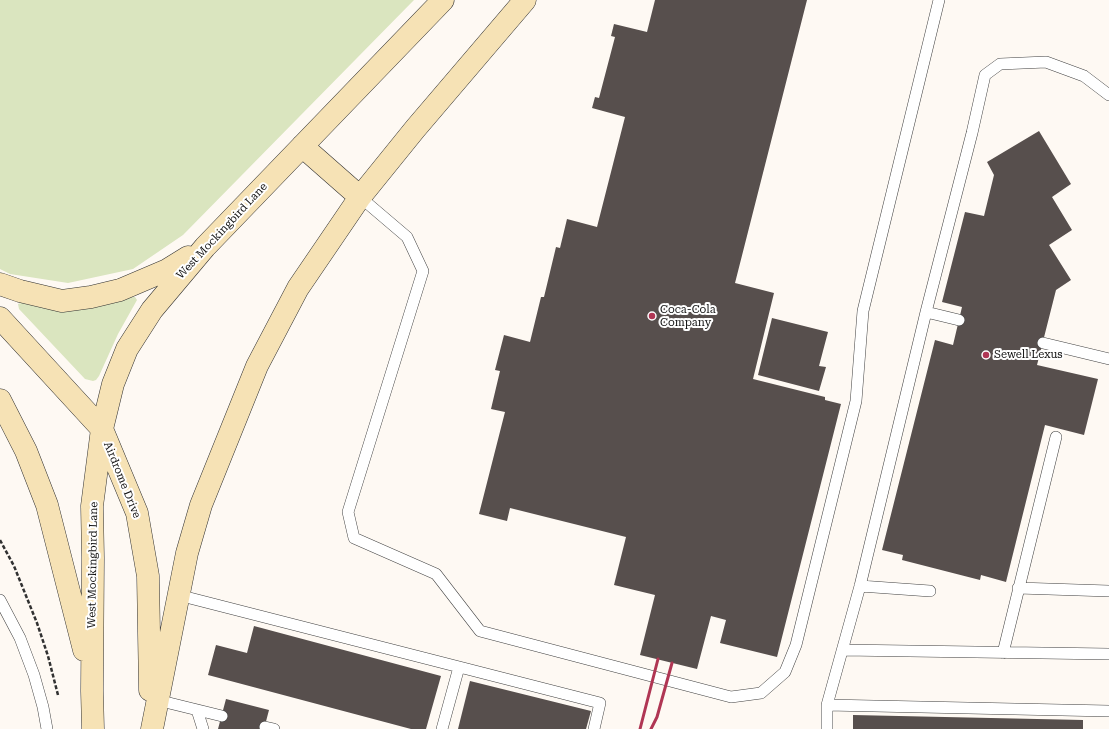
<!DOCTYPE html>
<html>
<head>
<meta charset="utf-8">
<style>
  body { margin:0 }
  canvas { display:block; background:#fef9f3 }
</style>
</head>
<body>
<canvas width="1109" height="729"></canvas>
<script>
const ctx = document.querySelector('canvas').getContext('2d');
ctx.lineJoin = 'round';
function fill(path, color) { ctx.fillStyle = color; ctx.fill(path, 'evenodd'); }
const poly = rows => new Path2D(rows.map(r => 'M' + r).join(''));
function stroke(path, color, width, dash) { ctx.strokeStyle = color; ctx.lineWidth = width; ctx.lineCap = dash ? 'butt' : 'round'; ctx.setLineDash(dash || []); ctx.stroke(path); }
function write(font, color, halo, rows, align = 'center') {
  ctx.font = font + ' "Roboto Serif",serif'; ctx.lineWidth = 4; ctx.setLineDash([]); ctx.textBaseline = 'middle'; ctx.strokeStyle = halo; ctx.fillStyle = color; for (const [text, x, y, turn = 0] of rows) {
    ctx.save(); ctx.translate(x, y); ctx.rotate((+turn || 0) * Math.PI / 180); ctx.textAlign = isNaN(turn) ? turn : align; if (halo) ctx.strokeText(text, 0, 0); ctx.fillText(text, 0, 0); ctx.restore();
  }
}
fill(poly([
  [0,0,414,0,183,235,133,269,68,283,10,274,0,269],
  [135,297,137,300,118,334,99,376,96,380,93,381,85,379,19,309,18,304,24,302]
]), '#dae5bf');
fill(poly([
  [655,0,807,0,735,283,774,293,753,379,825,397,825,400,841,404,777,657,720,643,726,620,711,616,697,669,640,655,655,595,614,585,626,537,510,508,507,521,479,514,505,412,491,409,500,371,495,370,504,335,530,342,541,297,544,297,556,247,560,248,567,219,597,227,625,117,592,108,595,97,599,98,615,37,611,36,614,24,647,32],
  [1039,131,1071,184,1052,197,1072,230,1049,245,1071,280,1056,290,1037,365,1098,379,1084,435,1045,425,1006,582,981,575,980,580,902,560,903,555,882,550,935,340,953,345,962,307,942,302,965,212,984,216,994,175,987,162],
  [772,318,828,332,819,366,826,367,819,391,758,375],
  [254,626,441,676,426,729,411,729,208,675,216,645,247,653],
  [470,681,591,711,586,729,458,729],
  [226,699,269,710,264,729,218,729],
  [853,715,1083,720,1083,729,853,729]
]), '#574f4d');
const lane = poly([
  [360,197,407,237,423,271,348,512,354,538,436,574,480,631,731,697,761,693,785,672,796,645,856,401,863,311,939,0],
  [926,312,959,320],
  [1043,343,1109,359],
  [860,586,930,591],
  [1018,588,1109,591],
  [178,595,600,703,594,729],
  [0,600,20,638,34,675,43,707,47,729],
  [843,650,1109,654],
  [1003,653,1056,437],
  [157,700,222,716],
  [827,705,1109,711],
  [197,710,203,729],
  [265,727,274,729],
  [442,729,459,667],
  [827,729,827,705,860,586,926,312,972,133,985,75,1000,64,1046,62,1084,76,1109,95]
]);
const secondary = poly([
  [302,146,360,197],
  [0,284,20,291,62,301,91,297,120,290,167,270,188,257],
  [0,318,102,429,137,513,148,576,150,690],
  [0,400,26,451,47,505,84,650],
  [93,729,92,691,93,558,92,506,102,429,113,384,127,349,152,310,205,247,443,0],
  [152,729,187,553,201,505,257,366,298,288,360,197,415,129,525,0]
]);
stroke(lane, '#424242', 12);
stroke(secondary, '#313131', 23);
stroke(poly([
  [0,540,14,566,37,623,48,656,58,695]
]), '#313131', 2.5, [4, 2]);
stroke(lane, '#fff', 11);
stroke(secondary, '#f6e2b5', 22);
stroke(poly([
  [640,729,658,659],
  [651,729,657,717,672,663]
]), '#b03654', 3);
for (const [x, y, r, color] of [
  [652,316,4,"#b03654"],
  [986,355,4,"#b03654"]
]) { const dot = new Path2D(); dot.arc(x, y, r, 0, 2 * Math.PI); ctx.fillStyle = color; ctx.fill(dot); stroke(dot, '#fff', 1.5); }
write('11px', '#0f0f0f', '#fff', [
  ["West Mockingbird Lane",222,231,-47],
  ["Airdrome Drive",122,480,68],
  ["West Mockingbird Lane",93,565,-89]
]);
write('11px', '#0f0f0f', '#fff', [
  ["Coca-Cola",660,310],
  ["Company",660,323],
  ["Sewell Lexus",994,355]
], 'left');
</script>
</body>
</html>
